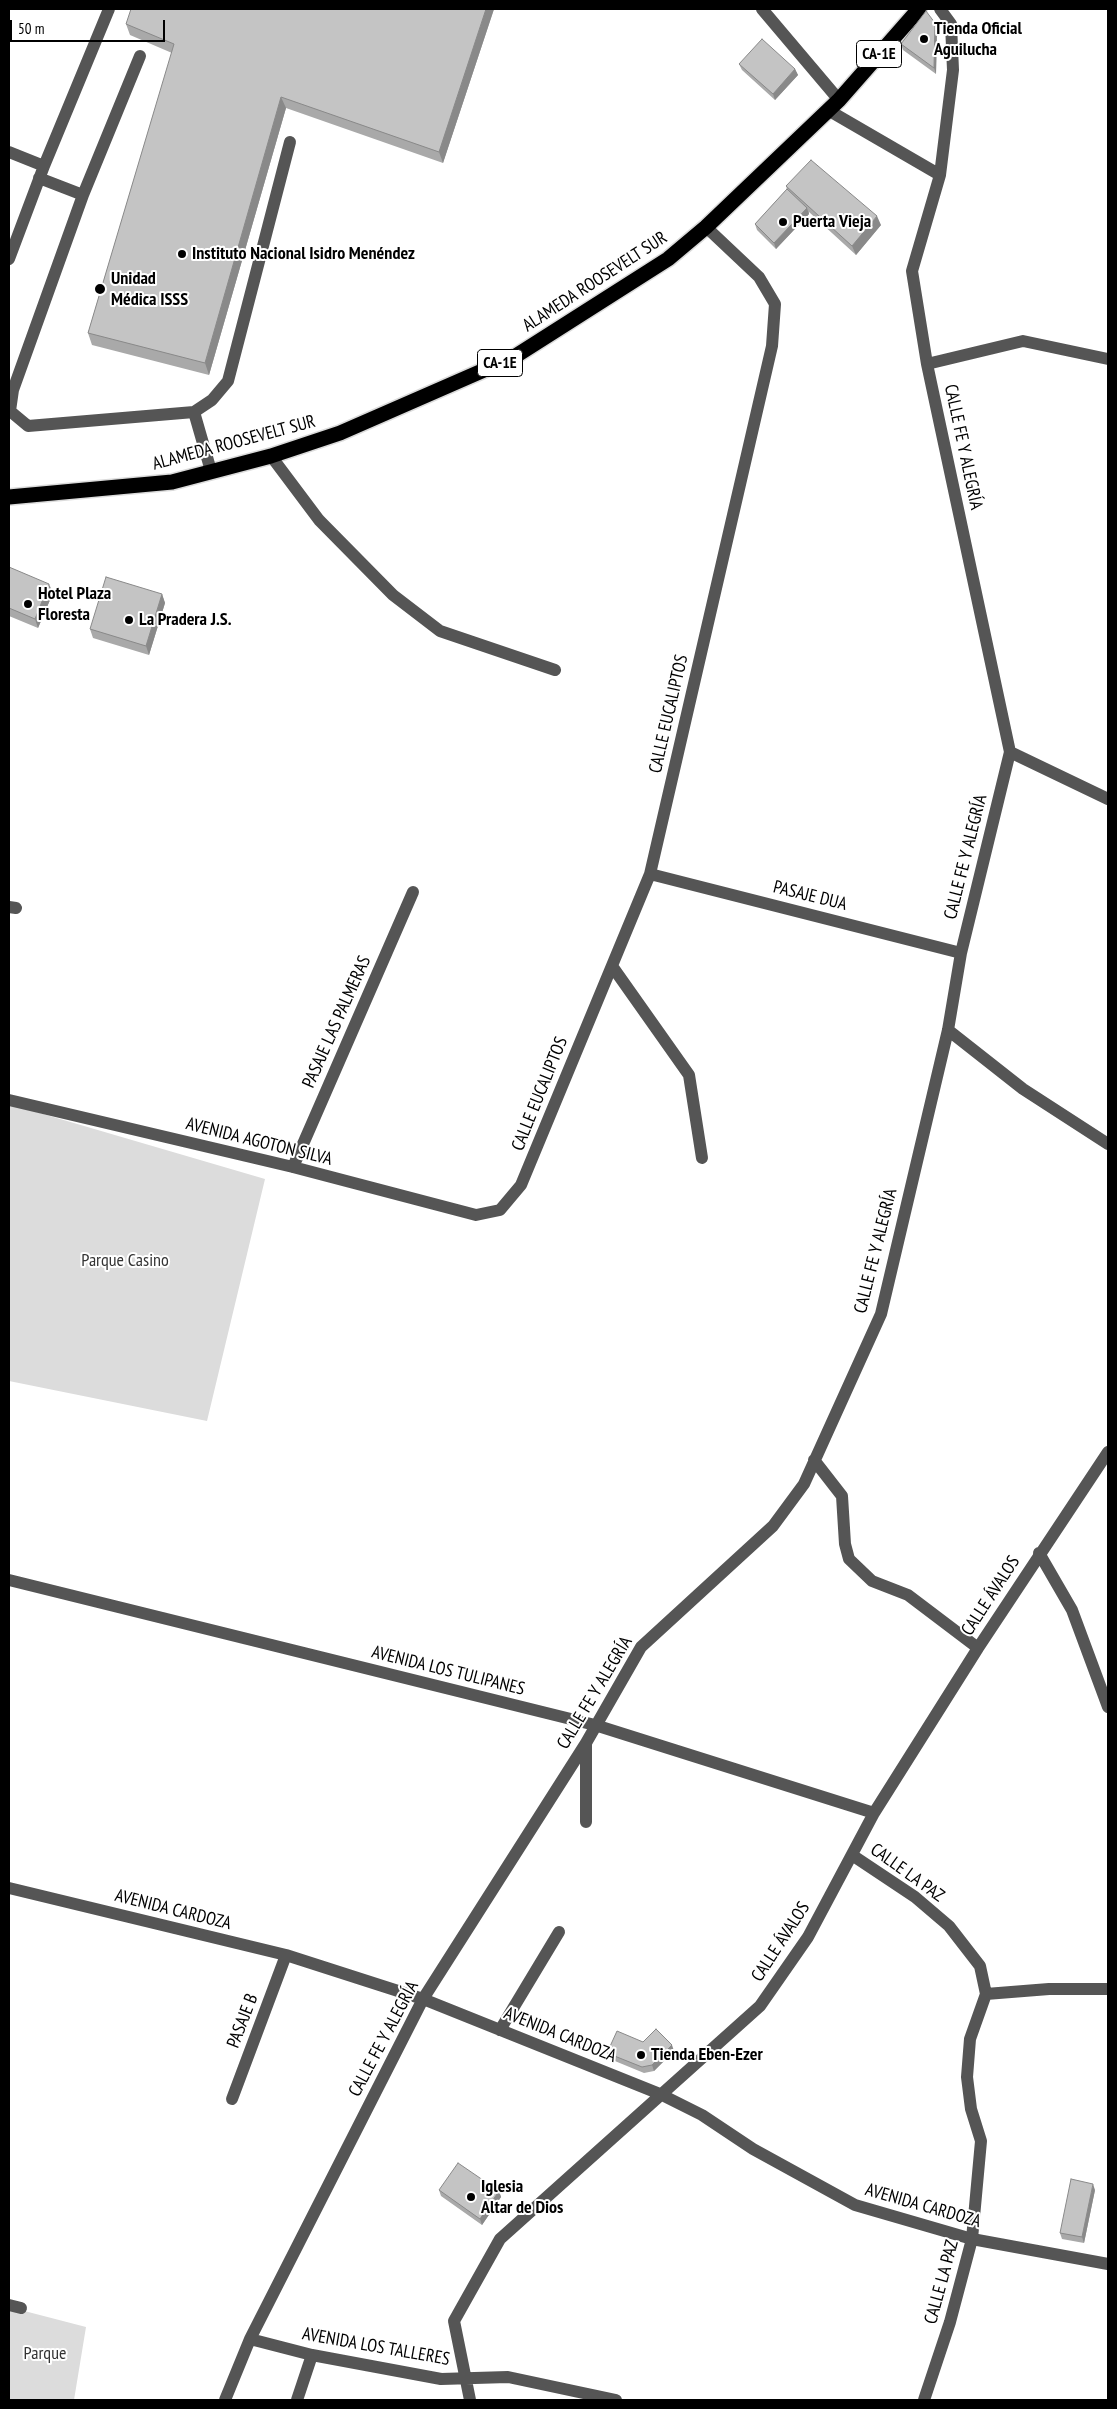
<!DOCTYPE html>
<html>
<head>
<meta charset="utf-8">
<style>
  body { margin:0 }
  #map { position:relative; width:1117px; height:2409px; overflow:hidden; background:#fff; font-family:"PT Sans Narrow",sans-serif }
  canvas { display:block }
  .frame { position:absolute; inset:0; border:10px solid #000; pointer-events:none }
  .scale { position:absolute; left:10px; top:20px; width:155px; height:22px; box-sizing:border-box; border:2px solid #000; border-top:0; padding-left:6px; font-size:15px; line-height:18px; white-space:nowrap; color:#000; -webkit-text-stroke:4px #fff; paint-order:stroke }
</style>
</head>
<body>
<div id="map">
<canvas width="1117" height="2409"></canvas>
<div class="frame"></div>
<div class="scale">50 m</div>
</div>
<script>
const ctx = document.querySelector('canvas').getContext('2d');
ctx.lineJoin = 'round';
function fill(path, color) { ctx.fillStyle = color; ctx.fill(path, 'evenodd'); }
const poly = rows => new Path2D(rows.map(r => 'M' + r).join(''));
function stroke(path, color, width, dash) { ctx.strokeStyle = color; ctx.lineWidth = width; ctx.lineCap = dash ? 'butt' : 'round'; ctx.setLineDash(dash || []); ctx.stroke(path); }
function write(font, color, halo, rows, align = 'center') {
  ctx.font = font + ' "PT Sans Narrow",sans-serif'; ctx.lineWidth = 4; ctx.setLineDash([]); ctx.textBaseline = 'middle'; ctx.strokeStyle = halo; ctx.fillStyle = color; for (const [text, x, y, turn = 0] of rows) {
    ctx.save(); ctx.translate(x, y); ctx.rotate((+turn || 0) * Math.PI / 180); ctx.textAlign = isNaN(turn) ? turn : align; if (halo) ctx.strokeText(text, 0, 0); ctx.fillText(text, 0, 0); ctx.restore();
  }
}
fill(poly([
  [9,1104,265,1179,207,1421,9,1381],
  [9,2307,86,2327,74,2400,9,2400]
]), '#dcdcdc');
const highway = poly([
  [9,497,172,482,271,456,340,433,514,357,668,259,706,227,839,100,919,9]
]);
stroke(highway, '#dbdbdb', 18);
stroke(poly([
  [762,9,839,100],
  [140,56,83,195,13,390,10,411,28,426,194,412,212,400,228,381,290,142],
  [828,110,940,175],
  [9,152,44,166],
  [39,178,83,195],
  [9,259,44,166,109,9],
  [927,364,1023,341,1108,359],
  [194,412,211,471],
  [271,456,319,520,393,595,440,631,555,670],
  [1010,752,1108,799],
  [650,874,961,953],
  [9,907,16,908],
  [612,966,689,1075,702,1158],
  [948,1030,1023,1089,1108,1144],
  [9,1100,293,1167,476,1215,500,1210,521,1185,650,874,772,346,775,304,759,277,706,227],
  [293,1167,413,892],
  [814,1460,842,1496,845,1544,849,1559,872,1581,908,1595,978,1648],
  [1039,1553,1072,1610,1108,1707],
  [9,1580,595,1725,874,1813],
  [586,1743,586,1822],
  [852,1855,915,1897,949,1926,980,1966,986,1994],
  [9,1888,286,1955,423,1999,660,2094,702,2115,753,2149,855,2205,972,2239,1108,2264],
  [500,2030,559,1932],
  [232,2099,286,1955],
  [9,2305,21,2308],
  [250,2339,312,2355,441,2379,508,2377,616,2400],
  [225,2400,250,2339,423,1999,586,1743,641,1647,773,1526,804,1484,881,1314,948,1030,961,953,1010,752,927,364,912,271,940,175,953,70,951,24,940,9],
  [297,2400,312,2355],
  [470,2400,454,2321,500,2239,760,2006,808,1937,874,1813,978,1648,1108,1452],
  [924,2400,950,2322,972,2239,981,2141,971,2109,967,2077,970,2039,986,1994,1049,1989,1108,1989]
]), '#555', 12);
stroke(highway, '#000', 15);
fill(poly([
  [494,9,443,163,286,108,209,375,92,345,88,333,172,53,130,35,126,24],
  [937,29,936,74,903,50,901,44],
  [739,64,795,69,798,75,775,100,742,70],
  [786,186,881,225,856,255,809,212,809,214,776,249,757,230,755,224,787,189],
  [9,567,53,593,38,628,9,616],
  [162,594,165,603,149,655,93,638,90,629],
  [643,2042,674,2051,654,2071,644,2073,610,2059,607,2053],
  [439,2190,499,2191,501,2197,482,2225,441,2196],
  [1095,2190,1084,2243,1062,2239,1060,2233]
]), '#a9a9a9');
fill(poly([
  [486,9,494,9,443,163,439,152],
  [935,23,937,29,936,74,934,68],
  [795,69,798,75,775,100,773,94],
  [281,97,286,108,209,375,205,363],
  [807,208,809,214,776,249,774,243],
  [877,216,881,225,856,255,852,246],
  [49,584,53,593,38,628,35,619],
  [162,594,165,603,149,655,146,646],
  [672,2045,674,2051,654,2071,652,2065],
  [1093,2184,1095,2190,1084,2243,1082,2237],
  [499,2191,501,2197,482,2225,480,2219]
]), '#898989');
const building = poly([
  [131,9,486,9,439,152,281,97,205,363,88,333,174,44,126,24,131,9],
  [926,11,935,23,934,68,901,44,926,11],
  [762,39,795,69,773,94,739,64,762,39],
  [811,160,877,216,852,246,786,186,811,160],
  [787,189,807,208,774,243,755,224,787,189],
  [9,567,49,584,35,619,9,608,9,567],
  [106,577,162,594,146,646,90,629,106,577],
  [656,2029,672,2045,652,2065,642,2067,607,2053,617,2031,643,2042,656,2029],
  [458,2163,499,2191,480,2219,439,2190,458,2163],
  [1071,2179,1093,2184,1082,2237,1060,2233,1071,2179]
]);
fill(building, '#c4c4c4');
stroke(building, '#898989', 1);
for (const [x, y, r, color] of [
  [924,39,5,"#000"],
  [783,222,5,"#000"],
  [182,254,5,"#000"],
  [100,289,6,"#000"],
  [28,604,5,"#000"],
  [129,620,5,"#000"],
  [641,2055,5,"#000"],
  [471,2197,5,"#000"]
]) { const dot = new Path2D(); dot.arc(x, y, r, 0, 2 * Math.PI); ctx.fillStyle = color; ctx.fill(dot); stroke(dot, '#fff', 2); }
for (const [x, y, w] of [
  [879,54,45],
  [500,363,45]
]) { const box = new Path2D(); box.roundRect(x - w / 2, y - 13.5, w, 27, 4); ctx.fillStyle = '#fff'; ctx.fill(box); stroke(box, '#000', 1); }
write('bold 16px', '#000', null, [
  ["CA-1E",879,54],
  ["CA-1E",500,363]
]);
write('bold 18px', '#000', '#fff', [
  ["Tienda Oficial",934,29],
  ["Aguilucha",934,50],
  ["Puerta Vieja",793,222],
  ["Instituto Nacional Isidro Menéndez",192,254],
  ["Unidad",111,279],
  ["Médica ISSS",111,300],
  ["Hotel Plaza",38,594],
  ["Floresta",38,615],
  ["La Pradera J.S.",139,620],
  ["Tienda Eben-Ezer",651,2055],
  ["Iglesia",481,2187],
  ["Altar de Dios",481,2208]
], 'left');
write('18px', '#000', '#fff', [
  ["ALAMEDA ROOSEVELT SUR",595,282,-33],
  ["ALAMEDA ROOSEVELT SUR",234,443,-15],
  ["CALLE FE Y ALEGRÍA",963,447,78],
  ["CALLE EUCALIPTOS",669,714,-77],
  ["CALLE FE Y ALEGRÍA",966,857,-76],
  ["PASAJE DUA",810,896,14],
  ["PASAJE LAS PALMERAS",337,1022,-66],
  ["CALLE EUCALIPTOS",540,1094,-68],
  ["AVENIDA AGOTON SILVA",259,1142,14],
  ["CALLE FE Y ALEGRÍA",876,1251,-76],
  ["CALLE ÁVALOS",991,1596,-57],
  ["AVENIDA LOS TULIPANES",448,1671,14],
  ["CALLE FE Y ALEGRÍA",595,1693,-59],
  ["CALLE LA PAZ",907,1873,36],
  ["AVENIDA CARDOZA",173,1910,14],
  ["CALLE ÁVALOS",781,1942,-57],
  ["PASAJE B",243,2021,-69],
  ["AVENIDA CARDOZA",560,2035,22],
  ["CALLE FE Y ALEGRÍA",384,2039,-62],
  ["AVENIDA CARDOZA",923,2206,16],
  ["CALLE LA PAZ",942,2282,-75],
  ["AVENIDA LOS TALLERES",376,2347,10]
]);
write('18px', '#333', '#fff', [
  ["Parque Casino",125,1261],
  ["Parque",45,2354]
]);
</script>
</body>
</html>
